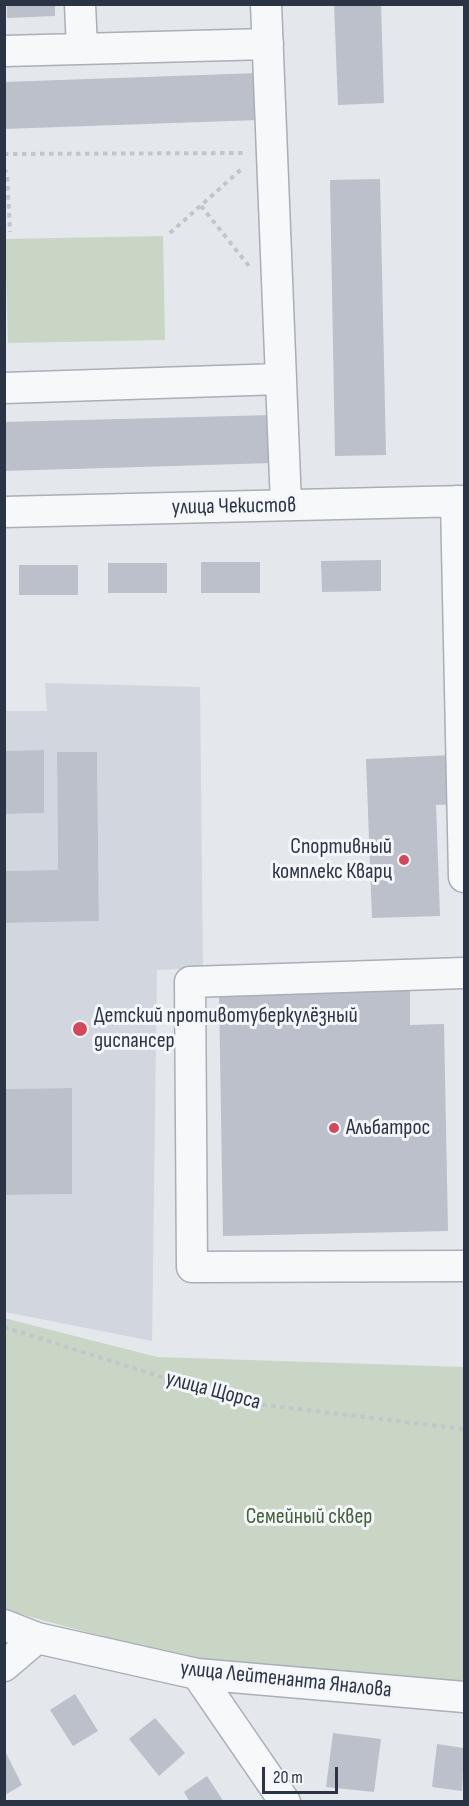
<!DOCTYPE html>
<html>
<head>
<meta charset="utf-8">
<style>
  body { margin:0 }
  #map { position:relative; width:469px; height:1806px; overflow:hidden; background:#e4e7ec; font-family:"Sofia Sans Condensed",sans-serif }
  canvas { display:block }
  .frame { position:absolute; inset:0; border:6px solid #2b3445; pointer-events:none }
  .scale { position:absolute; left:262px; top:1767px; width:76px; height:27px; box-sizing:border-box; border:3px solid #2b3445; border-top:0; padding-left:8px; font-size:18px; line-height:21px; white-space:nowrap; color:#2b3445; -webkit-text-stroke:4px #f4f6f9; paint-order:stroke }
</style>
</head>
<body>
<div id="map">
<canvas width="469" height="1806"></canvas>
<div class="frame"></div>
<div class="scale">20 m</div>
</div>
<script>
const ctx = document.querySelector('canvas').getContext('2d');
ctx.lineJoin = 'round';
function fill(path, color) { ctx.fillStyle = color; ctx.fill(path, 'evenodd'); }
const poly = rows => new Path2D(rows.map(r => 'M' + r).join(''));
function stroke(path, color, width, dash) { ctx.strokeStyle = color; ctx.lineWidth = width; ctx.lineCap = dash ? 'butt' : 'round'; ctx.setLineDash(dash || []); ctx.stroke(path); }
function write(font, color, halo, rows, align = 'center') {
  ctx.font = font + ' "Sofia Sans Condensed",sans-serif'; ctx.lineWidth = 6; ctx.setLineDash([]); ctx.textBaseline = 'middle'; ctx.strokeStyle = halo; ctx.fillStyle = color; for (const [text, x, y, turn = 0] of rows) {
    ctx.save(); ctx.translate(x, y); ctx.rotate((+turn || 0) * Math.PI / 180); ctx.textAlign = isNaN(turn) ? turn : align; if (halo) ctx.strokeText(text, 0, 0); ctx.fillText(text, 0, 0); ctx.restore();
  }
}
fill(poly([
  [45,683,200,687,203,968,157,970,152,1341,5,1312,5,1195,72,1194,72,1088,5,1089,4,923,99,921,97,752,57,753,58,870,5,871,5,814,44,813,44,750,5,751,5,711,47,711]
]), '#d2d6de');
fill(poly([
  [163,236,165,340,8,343,5,239],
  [4,1318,157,1357,464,1367,464,1686,198,1662,5,1610]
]), '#c9d6c5');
fill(poly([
  [7,4,55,4,55,16,7,18],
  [334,4,381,4,384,103,338,105],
  [258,73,259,120,4,129,4,82],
  [380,179,386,455,335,456,330,180],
  [272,415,273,463,4,471,4,422],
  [381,560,381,591,322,592,321,561],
  [201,562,260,562,260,593,201,593],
  [108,563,167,563,167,593,108,593],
  [19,565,78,565,78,595,19,595],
  [44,750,44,813,4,814,4,751],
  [57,752,97,752,99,921,4,923,4,871,58,870],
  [453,755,455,804,436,805,440,916,372,918,366,759],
  [410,990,410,1025,444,1024,448,1231,223,1236,219,993],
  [72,1088,72,1194,4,1195,4,1089],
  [75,1694,98,1731,73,1746,50,1710],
  [155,1718,185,1753,159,1776,129,1739],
  [333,1733,381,1739,374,1792,326,1787],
  [437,1744,464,1748,462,1791,432,1787],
  [5,1751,22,1785,5,1795],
  [207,1776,224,1802,190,1802,184,1792]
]), '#bbc0ca');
const minor = poly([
  [80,4,82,49],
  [266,4,286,505],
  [4,51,268,44],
  [4,388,281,379],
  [456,501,464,877],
  [4,512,464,501],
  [464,973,190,982,192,1267,464,1266],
  [4,1625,37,1638,197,1674,464,1697],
  [4,1666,37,1638],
  [197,1674,285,1802]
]);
stroke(minor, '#a9aeb7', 33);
stroke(poly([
  [4,154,245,153],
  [4,169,7,174,10,232],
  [201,206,249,266],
  [170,233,244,167],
  [4,1327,240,1402,464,1429]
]), '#c2c5cb', 4, [4.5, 4.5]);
stroke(minor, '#f7f8fa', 30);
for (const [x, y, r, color] of [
  [404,860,6,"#d1495b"],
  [80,1029,8,"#d1495b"],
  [334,1128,6,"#d1495b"]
]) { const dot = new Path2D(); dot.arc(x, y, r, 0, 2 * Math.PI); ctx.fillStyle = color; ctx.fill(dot); stroke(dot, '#f4f6f9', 2); }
write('22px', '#2b3445', '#f4f6f9', [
  ["улица Чекистов",234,507,-1],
  ["улица Щорса",213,1391,15],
  ["улица Лейтенанта Яналова",286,1680,6]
]);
write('22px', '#2b3445', '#f4f6f9', [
  ["Спортивный",392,847,"right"],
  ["комплекс Кварц",392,872,"right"],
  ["Детский противотуберкулёзный",94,1016],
  ["диспансер",94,1041],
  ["Альбатрос",346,1128]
], 'left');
write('22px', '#3f6138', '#f4f6f9', [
  ["Семейный сквер",309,1517]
]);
</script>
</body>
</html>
